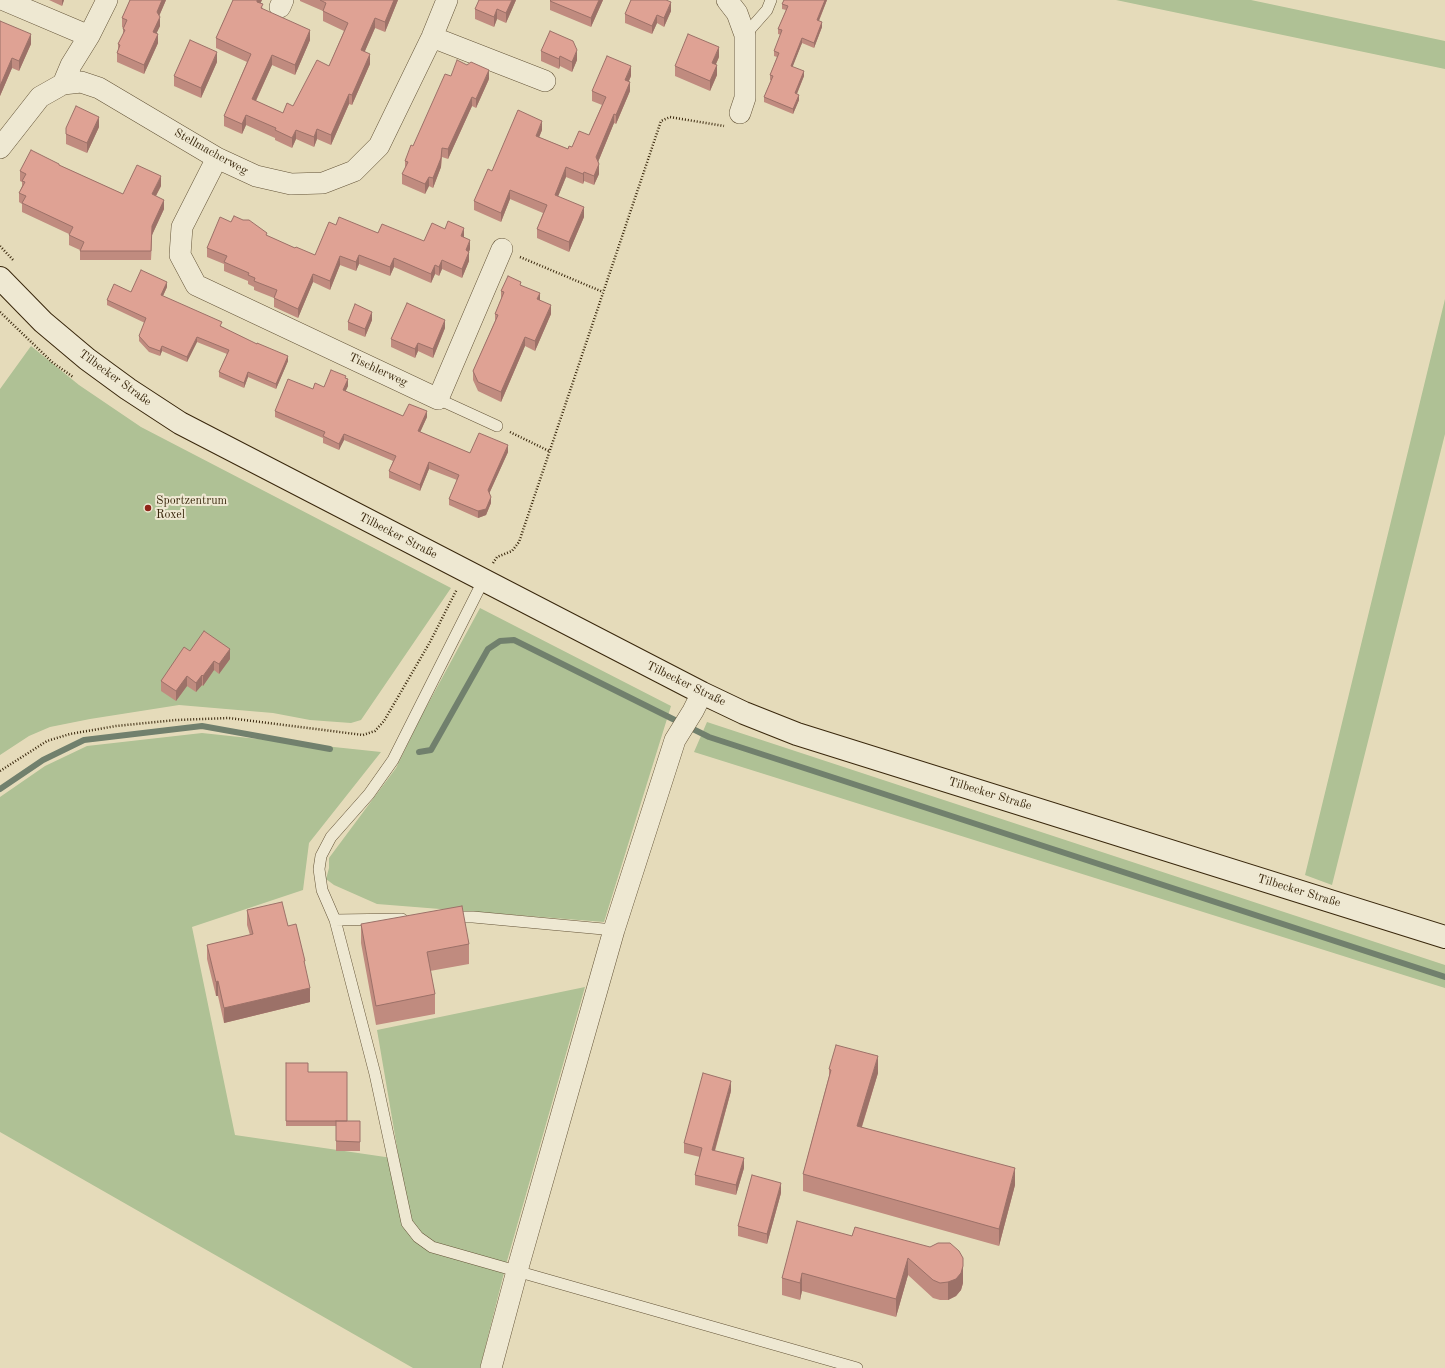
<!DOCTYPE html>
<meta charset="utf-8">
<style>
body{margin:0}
canvas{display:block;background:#e5dbba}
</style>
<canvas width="1445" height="1368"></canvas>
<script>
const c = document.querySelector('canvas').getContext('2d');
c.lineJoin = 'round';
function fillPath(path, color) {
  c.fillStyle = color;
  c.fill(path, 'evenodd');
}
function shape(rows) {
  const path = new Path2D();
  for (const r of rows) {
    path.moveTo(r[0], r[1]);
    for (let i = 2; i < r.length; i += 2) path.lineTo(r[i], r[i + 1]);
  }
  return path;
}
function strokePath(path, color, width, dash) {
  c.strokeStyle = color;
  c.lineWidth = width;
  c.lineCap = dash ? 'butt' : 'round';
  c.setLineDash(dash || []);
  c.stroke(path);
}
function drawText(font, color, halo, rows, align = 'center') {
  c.font = font + ' "Old Standard TT",serif';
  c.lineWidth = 4;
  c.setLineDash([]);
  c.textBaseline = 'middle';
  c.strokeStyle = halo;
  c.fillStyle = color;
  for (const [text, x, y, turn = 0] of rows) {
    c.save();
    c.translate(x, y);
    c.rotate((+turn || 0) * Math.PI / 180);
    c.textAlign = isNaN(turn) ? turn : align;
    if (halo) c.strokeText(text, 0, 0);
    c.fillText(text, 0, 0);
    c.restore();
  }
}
const green = shape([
 [1116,0,1251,0,1445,41,1445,69],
 [1445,299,1445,434,1332,885,1305,875],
 [31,346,79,385,141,427,451,588,361,720,351,723,310,720,273,713,179,705,90,719,50,727,29,736,0,755,0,389],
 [480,608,671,706,604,922,377,904,334,885,326,879,329,868,329,858,396,768,422,715],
 [707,722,1445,965,1445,988,694,752],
 [202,733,381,752,309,843,303,890,192,927,235,1135,399,1159,377,1030,585,987,507,1261,480,1368,413,1368,0,1132,0,797,45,766,87,746]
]);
const stream = shape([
 [419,752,431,750,488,649,500,641,514,640,709,737,1445,977],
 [0,789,43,760,84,740,202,726,330,749]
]);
const path = shape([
 [0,246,14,261],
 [520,257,603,292],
 [0,312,52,362,73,377],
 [510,432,549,451],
 [493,563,497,557,512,551,519,542,661,121,670,117,724,126],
 [0,771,47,741,70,734,116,726,176,720,229,718,363,735,375,731,384,721,430,642,457,589]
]);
const lane = shape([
 [745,35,767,10,771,0],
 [438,399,497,426],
 [483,581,393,760,369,794,331,837,321,856,319,869,322,890,335,920,375,1074,407,1223,418,1237,432,1247,857,1368],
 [449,917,473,917,614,930],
 [335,920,402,919]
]);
const street = shape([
 [4,0,89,36],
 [727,0,737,13,745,35,745,98,740,113],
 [280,7,283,0],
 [432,37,545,81],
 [63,84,81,82,99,88,217,158,256,176,291,184,323,183,354,171,379,146,432,37,447,0],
 [0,148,40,97,63,84,71,65,89,36,107,0],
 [217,158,182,227,180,255,196,285,438,399,502,249],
 [491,1368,517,1271,614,930,675,740,693,711,702,693]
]);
const secondary = shape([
 [0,278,43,322,87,359,128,389,180,423,702,693,744,713,797,734,1445,937]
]);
const wall = shape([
 [49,0,64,0,62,6],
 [130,0,166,0,159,16,160,26,156,33,158,43,144,74,117,62,117,53,118,50,118,44,123,34,123,28,122,27,122,18],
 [233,0,262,0,260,3,263,9,310,40,295,75,272,65,256,101,283,113,293,106,329,66,344,31,323,21,323,11,300,1,300,0,398,0,385,32,375,28,365,51,370,64,352,105,349,104,331,145,317,139,314,147,296,139,292,148,275,140,275,138,246,125,242,134,224,126,224,116,247,62,216,48,216,38],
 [516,0,506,23,497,19,494,27,475,19,475,9],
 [603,0,591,27,550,10,550,1],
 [784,0,827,0,819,21,822,27,814,48,802,43,792,67,804,76,797,94,799,100,793,114,764,102,764,97,771,80,770,80,770,75,777,57,774,56,774,51,781,35,778,34,778,29,786,10,782,9,782,4],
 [671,11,664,27,657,23,652,34,625,23,625,14],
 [0,21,31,44,19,71,12,68,0,96],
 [541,51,577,60,572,72,560,66,559,69,541,61],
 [719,57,716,64,717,75,710,91,675,76,675,66],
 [217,62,201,98,174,86,174,76],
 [631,76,629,81,630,91,616,124,614,123,598,162,599,174,594,185,584,181,583,184,566,177,558,196,584,217,569,252,537,238,537,229,543,213,510,199,501,222,474,210,474,201,492,171,542,130,539,137,568,149,572,147,589,135,602,105,592,101,592,91],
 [489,79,476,108,472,106,448,159,442,157,441,167,433,188,429,186,425,194,402,184,402,174,405,169,405,161,413,146],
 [99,127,87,153,66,144,66,128],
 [59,165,123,194,161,186,156,196,164,209,152,235,151,260,80,260,80,250,69,245,69,234,22,212,22,204,19,202,19,193,22,186,22,182,20,181,20,171],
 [243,220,267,236,295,248,315,255,336,225,424,241,464,237,470,249,469,252,469,261,462,278,442,269,439,276,435,274,431,283,394,267,390,276,359,264,356,271,340,265,330,290,313,282,298,318,274,307,274,298,254,290,254,287,248,284,248,281,224,271,224,264,207,257,207,248,231,222],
 [521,285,540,300,551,314,535,351,525,346,501,402,478,391,473,380,473,371,495,321,495,314,501,299,501,291],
 [167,287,163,296,288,361,276,389,248,377,244,388,219,377,219,372,227,354,197,342,187,362,162,351,160,356,149,352,139,341,139,336,145,323,107,305,107,300,131,292],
 [372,320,365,337,348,330,348,322],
 [445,328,433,358,418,351,415,358,391,347,391,339],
 [346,379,348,386,345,391,403,416,427,417,420,432,470,453,508,452,489,494,491,503,486,515,478,518,449,505,449,499,457,480,429,469,420,491,389,478,389,471,393,461,344,440,339,450,323,443,323,438,275,417,275,411,313,389,324,387],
 [190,651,230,659,219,674,214,670,203,686,202,685,196,692,187,686,176,701,161,691,161,681],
 [247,910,288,926,305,969,310,1002,224,1023,218,996,216,996,207,959,207,945,250,935,247,925],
 [361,924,469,944,469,964,430,971,435,994,435,1014,376,1025,361,943],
 [286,1063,308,1072,347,1121,360,1142,360,1151,336,1151,336,1126,286,1126],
 [829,1069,878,1073,862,1127,1015,1185,999,1246,803,1191,803,1174,829,1076],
 [731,1091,715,1151,744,1168,736,1195,695,1185,695,1175,700,1157,684,1153,684,1143],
 [781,1193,767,1244,738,1236,738,1226],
 [855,1227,963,1283,961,1290,956,1296,948,1300,940,1300,933,1298,908,1275,896,1317,802,1291,800,1300,782,1295,782,1278,852,1236]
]);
const shadedWall = shape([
 [62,0,64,0,62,6],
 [162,0,166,0,157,21,157,12],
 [257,0,262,0,257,11],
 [394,0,398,0,385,32,385,22],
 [512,0,516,0,506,23,506,13],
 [599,0,603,0,591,27,591,18],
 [825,0,827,0,817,25,817,20],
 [671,2,671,11,664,27,664,18],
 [497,9,497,19,494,27,494,17],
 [657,15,657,23,652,34,652,26],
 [160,17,160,26,153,41,153,32],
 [375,18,375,28,361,60,361,50],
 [822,22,822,27,814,48,814,43],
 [310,30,310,40,295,75,295,65],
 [31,34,31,44,19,71,19,61],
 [158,34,158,43,144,74,144,65],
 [802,38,802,43,791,71,791,66],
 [719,47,719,57,712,73,712,63],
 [577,50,577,60,572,72,572,62],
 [217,52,217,62,201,98,201,88],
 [370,54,370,64,352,105,352,95],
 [272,55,272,65,252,109,252,99],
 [560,56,560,66,559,69,559,59],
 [12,58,12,68,0,96,0,86],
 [717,65,717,75,710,91,710,81],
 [631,66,631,76,625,90,625,80],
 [489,70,489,79,476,108,476,99],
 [804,71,804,76,795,98,795,93],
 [630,82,630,91,616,124,616,115],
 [349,94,349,104,331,145,331,135],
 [799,95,799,100,793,114,793,109],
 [472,97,472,106,448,159,448,149],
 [614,114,614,123,596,167,596,157],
 [246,115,246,125,242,134,242,124],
 [99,117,99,127,87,153,87,143],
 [542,121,542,130,536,145,536,136],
 [317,129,317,139,314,147,314,137],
 [296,130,296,139,292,148,292,138],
 [442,148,441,167,433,188,433,178],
 [599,164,599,174,594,185,594,176],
 [566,167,566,177,555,204,555,195],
 [584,172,584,181,583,184,583,174],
 [161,176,161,186,152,203,152,194],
 [429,177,429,186,425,194,425,184],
 [510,190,510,199,501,222,501,213],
 [164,200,164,209,152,235,151,260,152,226],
 [584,207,584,217,569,252,569,242],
 [464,228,464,237,461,244,461,236],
 [470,240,470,249,466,259,466,250],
 [469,252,469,261,462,278,462,269],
 [359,255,359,264,356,271,356,262],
 [340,256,340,265,330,290,330,281],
 [394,258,394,267,390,276,390,267],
 [442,260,442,269,439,276,439,267],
 [435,265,435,274,431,283,431,274],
 [313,274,313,282,298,318,298,309],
 [167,282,167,287,161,300,161,295],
 [540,293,540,302,537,299],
 [551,305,551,314,535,351,535,341],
 [372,312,372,320,365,337,365,329],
 [445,320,445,328,433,358,433,349],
 [197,337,197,342,187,362,187,357],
 [525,337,525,346,501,402,501,392],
 [418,343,418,351,415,358,415,349],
 [162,346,162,351,160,356,160,351],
 [288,356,288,361,276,389,276,384],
 [248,372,248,377,244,388,244,383],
 [348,379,348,386,343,397,343,390],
 [427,411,427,417,418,437,418,431],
 [344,434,344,440,339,450,339,444],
 [508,445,508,452,488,496,488,490],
 [429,462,429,469,420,491,420,485],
 [491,497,491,503,486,515,478,518,478,511],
 [230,649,230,659,219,674,219,664],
 [214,661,214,670,203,686,203,676],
 [202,675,202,685,196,692,196,683],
 [187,676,187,686,176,701,176,691],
 [218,981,218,996,216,996,216,982],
 [310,988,310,1002,224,1023,224,1008],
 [878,1056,878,1073,857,1142,857,1126],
 [731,1081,731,1091,712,1160,712,1150],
 [744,1158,744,1168,736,1195,736,1185],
 [1015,1168,1015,1185,999,1246,999,1229],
 [781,1183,781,1193,767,1244,767,1234],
 [908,1258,908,1275,896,1317,896,1299],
 [963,1266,963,1283,961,1290,956,1296,948,1300,948,1282],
 [802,1273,802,1291,800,1300,800,1283]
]);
const building = shape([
 [130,0,162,0,157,12,160,17,153,32,158,34,144,65,117,53,120,45,118,44,125,30,123,29,127,20,122,18,130,0],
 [233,0,257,0,257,2,263,4,261,8,310,30,295,65,272,55,252,99,283,113,287,103,293,106,317,60,329,66,348,23,323,11,326,3,320,0,394,0,385,22,375,18,361,50,370,54,352,95,349,94,331,135,317,129,314,137,296,130,292,138,275,130,276,128,246,115,242,124,224,116,251,54,216,38,233,0],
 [479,0,512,0,506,13,497,9,494,17,475,9,479,0],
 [551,0,599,0,591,18,550,1,551,0],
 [631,0,666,0,671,2,664,18,657,15,652,26,625,14,631,0],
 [784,0,825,0,817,20,822,22,814,43,802,38,791,66,804,71,795,93,799,95,793,109,764,97,773,76,770,75,779,53,774,51,782,30,778,29,788,6,782,4,784,0],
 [0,21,31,34,19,61,12,58,0,86,0,21],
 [550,31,573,41,577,50,572,62,560,56,559,59,541,51,550,31],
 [688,34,719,47,712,63,717,65,710,81,675,66,688,34],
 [190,40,217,52,201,88,174,76,190,40],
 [607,56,631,66,625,80,630,82,616,115,614,114,596,157,599,164,594,176,584,172,583,174,566,167,555,195,584,207,569,242,537,229,547,205,510,190,501,213,474,201,488,169,492,171,518,110,542,121,536,136,568,149,569,146,572,147,579,131,589,135,606,97,592,91,607,56],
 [457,60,467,65,471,62,489,70,476,99,472,97,448,149,442,148,441,158,433,178,429,177,425,184,402,174,408,162,405,161,411,145,413,146,445,74,451,76,457,60],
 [76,106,99,117,87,143,66,134,66,128,76,106],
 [31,150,59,164,59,165,123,194,137,165,161,176,152,194,164,200,152,226,151,251,80,251,84,242,69,235,73,227,22,203,26,196,19,193,25,182,22,181,26,174,20,171,31,150],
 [234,216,243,220,249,220,267,233,266,235,295,248,296,247,315,255,329,222,336,225,339,217,378,233,382,224,424,241,432,223,445,229,448,221,464,228,461,236,470,240,466,250,469,252,462,269,442,260,439,267,435,265,431,274,394,258,390,267,359,255,356,262,340,256,330,281,313,274,298,309,274,298,277,290,254,281,255,278,248,275,249,273,224,262,227,256,207,248,220,217,231,222,234,216],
 [141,270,167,282,161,295,222,322,220,326,257,344,257,343,288,356,276,384,248,372,244,383,219,372,229,350,197,337,187,357,162,346,160,351,149,347,139,336,146,318,107,300,114,284,131,292,141,270],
 [508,276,521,282,520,285,540,293,537,299,551,305,535,341,525,337,501,392,478,382,473,371,498,315,495,314,504,292,501,291,508,276],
 [407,303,445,320,433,349,418,343,415,349,391,339,407,303],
 [355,304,372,312,365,329,348,322,355,304],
 [331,370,346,376,345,378,348,379,343,390,403,416,409,404,427,411,418,431,470,453,479,433,508,445,488,490,491,497,486,509,478,511,449,499,459,475,429,462,420,485,389,471,396,456,344,434,339,444,323,436,325,432,275,411,288,379,313,389,315,383,324,387,331,370],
 [204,631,230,649,219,664,214,661,203,676,202,675,196,683,187,676,176,691,161,681,184,647,190,651,204,631],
 [282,902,288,926,296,924,305,961,304,961,310,988,224,1008,218,981,216,982,207,945,253,934,247,910,282,902],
 [462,906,469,944,427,952,435,994,376,1006,361,924,462,906],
 [836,1045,878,1056,857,1126,1015,1168,999,1229,803,1174,831,1070,829,1069,836,1045],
 [286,1063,308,1063,308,1072,347,1072,347,1121,286,1121,286,1063],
 [703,1073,731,1081,712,1150,744,1158,736,1185,695,1175,702,1148,684,1143,703,1073],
 [336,1121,360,1121,360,1142,336,1141,336,1121],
 [752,1175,781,1183,767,1234,738,1226,752,1175],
 [797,1221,852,1236,855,1227,930,1247,938,1243,950,1243,959,1251,963,1258,963,1266,961,1273,956,1279,948,1282,940,1283,933,1280,908,1258,896,1299,802,1273,800,1283,782,1278,797,1221]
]);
const markers = [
 [148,508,4,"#8f2418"]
];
const streetNames = [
 ["Stellmacherweg",211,152,29],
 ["Tischlerweg",378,370,25],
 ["Tilbecker Straße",115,378,36],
 ["Tilbecker Straße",398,536,27],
 ["Tilbecker Straße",686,684,26],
 ["Tilbecker Straße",990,794,17],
 ["Tilbecker Straße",1299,891,17]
];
const poiNames = [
 ["Sportzentrum",156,501],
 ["Roxel",156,515]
];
fillPath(green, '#afc195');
strokePath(stream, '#71806d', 6);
strokePath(lane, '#645438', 12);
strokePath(street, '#645438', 22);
strokePath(secondary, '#39270c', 24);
strokePath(path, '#39270c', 2.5, [1, 2]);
strokePath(lane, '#eee8d2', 11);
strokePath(street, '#eee8d2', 21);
strokePath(secondary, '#eee8d2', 22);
fillPath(wall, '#c08b7f');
fillPath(shadedWall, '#9c7168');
fillPath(building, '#dfa294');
strokePath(building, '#9c7168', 1);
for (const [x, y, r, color] of markers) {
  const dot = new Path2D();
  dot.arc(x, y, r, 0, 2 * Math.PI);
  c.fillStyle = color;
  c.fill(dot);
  strokePath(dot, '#eee8d2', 1.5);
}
drawText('12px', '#39270c', '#eee8d2', streetNames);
drawText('12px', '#39270c', '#eee8d2', poiNames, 'left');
</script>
